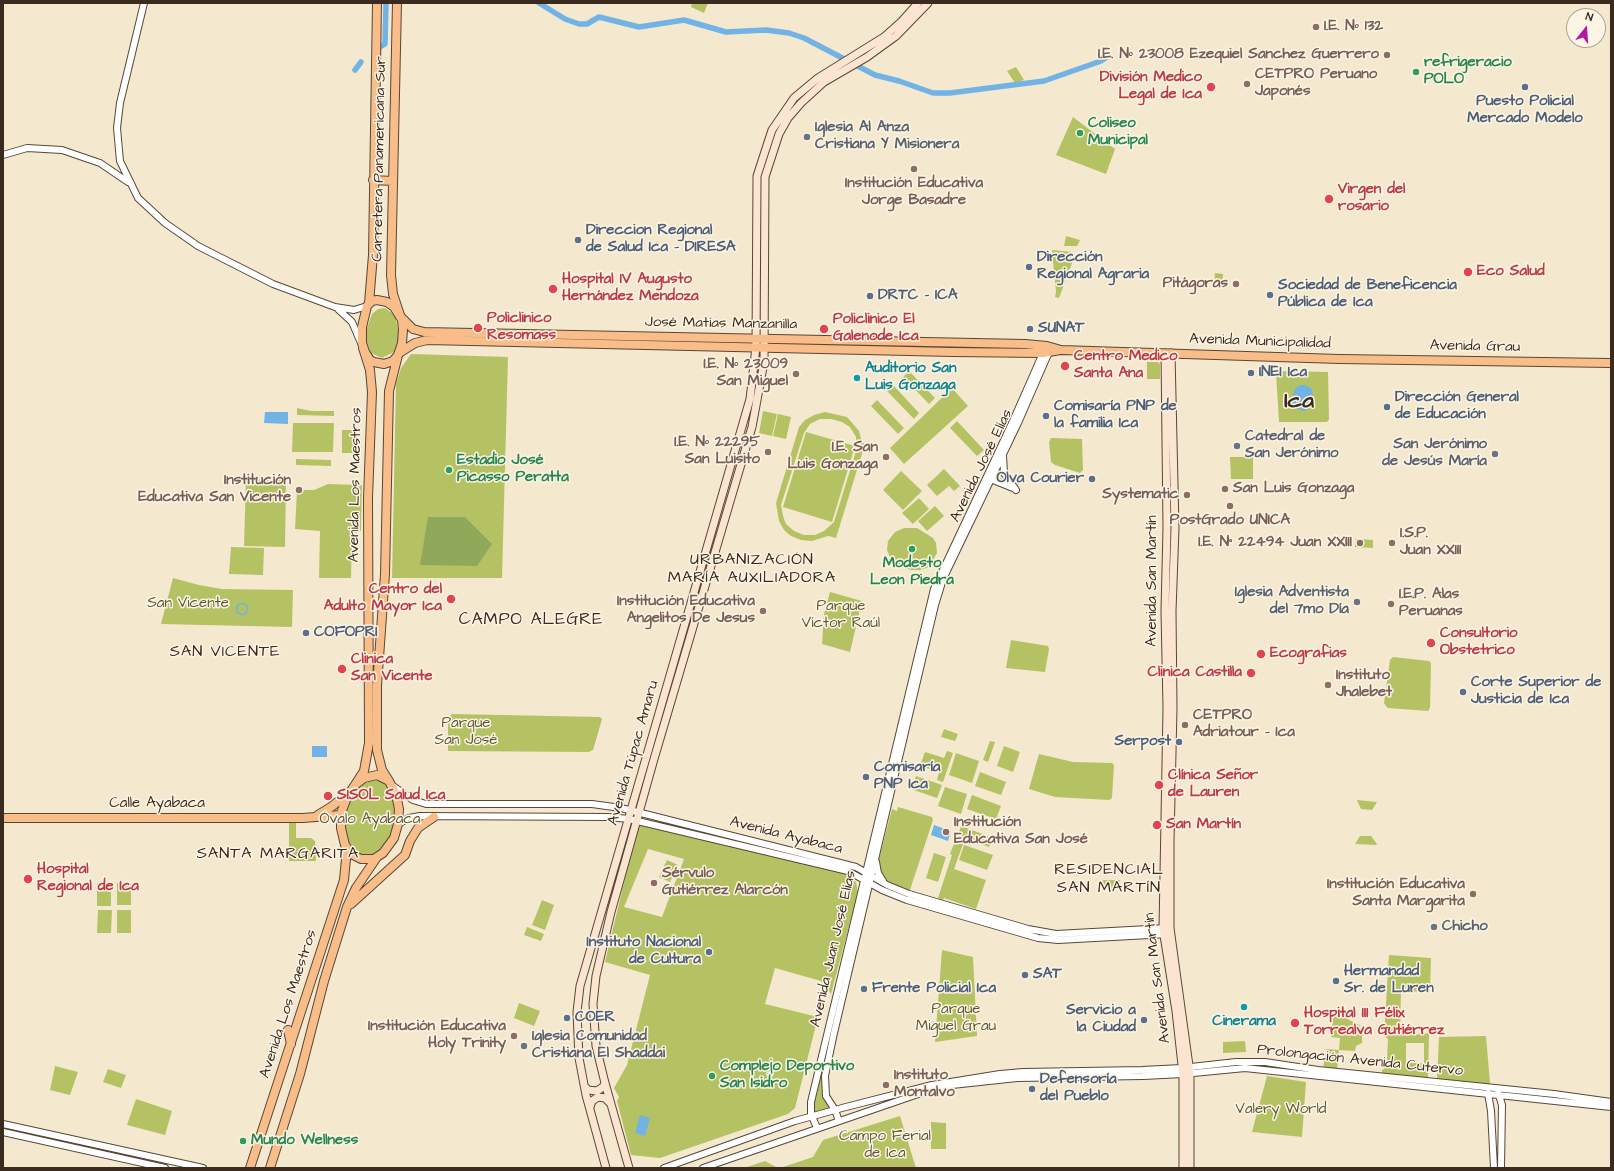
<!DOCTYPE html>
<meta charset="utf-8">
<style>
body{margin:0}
#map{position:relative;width:1614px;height:1171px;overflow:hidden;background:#f4e9cf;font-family:"Architects Daughter",sans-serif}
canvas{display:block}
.frame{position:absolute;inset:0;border:4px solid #3b2a1e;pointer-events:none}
.north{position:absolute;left:1566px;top:8px;width:40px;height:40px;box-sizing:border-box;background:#fcf5e5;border:1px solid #afa495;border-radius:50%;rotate:17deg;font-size:11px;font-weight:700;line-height:16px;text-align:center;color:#3b2a1e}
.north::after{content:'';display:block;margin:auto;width:14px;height:18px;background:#b5179e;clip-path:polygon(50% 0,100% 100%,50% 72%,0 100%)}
</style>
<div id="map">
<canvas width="1614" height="1171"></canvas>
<div class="frame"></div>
<div class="north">N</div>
</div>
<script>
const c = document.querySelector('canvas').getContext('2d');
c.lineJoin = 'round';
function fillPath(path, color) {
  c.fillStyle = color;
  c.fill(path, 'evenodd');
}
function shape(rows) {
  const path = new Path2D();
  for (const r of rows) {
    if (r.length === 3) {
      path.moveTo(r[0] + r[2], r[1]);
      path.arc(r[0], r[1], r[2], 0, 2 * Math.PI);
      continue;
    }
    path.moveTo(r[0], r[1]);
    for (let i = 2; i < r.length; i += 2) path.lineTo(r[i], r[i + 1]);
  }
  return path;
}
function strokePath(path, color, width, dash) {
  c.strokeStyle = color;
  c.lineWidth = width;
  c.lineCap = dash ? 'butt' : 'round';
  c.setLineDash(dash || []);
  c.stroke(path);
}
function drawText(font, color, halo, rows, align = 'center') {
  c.font = font + ' "Architects Daughter",sans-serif';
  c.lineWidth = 3;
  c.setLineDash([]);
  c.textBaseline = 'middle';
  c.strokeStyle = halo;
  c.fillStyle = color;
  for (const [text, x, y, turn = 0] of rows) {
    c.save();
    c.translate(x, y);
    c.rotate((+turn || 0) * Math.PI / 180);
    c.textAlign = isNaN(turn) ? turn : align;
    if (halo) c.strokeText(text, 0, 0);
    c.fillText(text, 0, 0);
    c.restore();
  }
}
const green = shape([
 [692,3,708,3,704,13,691,7],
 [1016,67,1024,80,1015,83,1007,71],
 [1073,117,1115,149,1106,174,1056,155],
 [1066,236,1080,240,1077,246,1064,246],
 [1052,250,1072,252,1075,255,1059,298,1055,297,1056,292],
 [1215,273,1223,274,1222,287,1214,287],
 [385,308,395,315,398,330,398,341,394,352,382,358,371,353,367,343,366,331,372,314,378,309],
 [411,354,508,357,502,578,392,578,396,384,401,368],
 [1147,362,1158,362,1160,364,1160,379,1147,379],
 [909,371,935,398,929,404,903,377],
 [1279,371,1328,372,1329,419,1327,422,1279,422,1276,373],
 [893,385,919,413,914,419,887,391],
 [952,388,968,406,904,464,890,448],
 [877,400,904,428,898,434,871,406],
 [297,408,311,411,334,411,334,416,297,415],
 [763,411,777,414,772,436,759,433],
 [825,412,847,417,859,431,862,442,865,444,836,538,828,536,812,541,801,540,791,536,784,530,779,521,776,503,799,427,805,420,814,415],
 [820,419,831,419,842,422,850,427,856,437,857,448,834,522,824,531,815,535,804,535,794,531,786,524,783,516,781,505,804,433,810,424],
 [778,414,791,417,786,439,773,436],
 [957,421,984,450,977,456,950,428],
 [293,423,334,423,333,452,292,452],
 [342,430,354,430,353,453,342,453],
 [806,432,855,446,832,522,783,507],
 [1051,438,1082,439,1083,470,1080,473,1055,465,1051,462,1049,442],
 [1230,457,1253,457,1253,479,1231,479],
 [296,459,331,460,331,466,296,465],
 [944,469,960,486,954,491,949,486,937,496,927,485],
 [901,471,922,491,903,510,883,490],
 [246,479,286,480,285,547,244,546],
 [328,484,362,485,361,531,352,534,351,578,319,578,320,531,295,529,297,490,314,490],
 [919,498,929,509,913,524,902,513],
 [935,506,944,516,927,531,918,521],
 [904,528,917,528,933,538,936,543,937,553,929,567,920,570,911,570,898,566,891,559,887,550,888,541,895,532],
 [1356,539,1373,540,1373,548,1355,547],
 [231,547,264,548,263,575,229,574],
 [173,578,199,585,222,589,293,590,292,627,161,624],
 [830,592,862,601,850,652,822,644,824,614],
 [1011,640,1048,646,1049,649,1045,672,1006,668],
 [1393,657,1429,661,1431,663,1430,708,1428,711,1388,708,1386,706,1384,703,1390,660],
 [452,714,600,717,602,719,593,750,589,752,448,751,448,718],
 [944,729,958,734,955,741,941,737],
 [990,741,995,742,988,762,983,760],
 [1004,746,1020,752,1013,772,997,766],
 [947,751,953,753,943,782,937,780,939,772,920,766,925,752,944,758],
 [956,753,979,761,972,783,949,775],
 [1039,754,1073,762,1112,763,1114,765,1112,798,1109,800,1055,797,1029,789],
 [980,772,1006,782,1001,795,975,786],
 [916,776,942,785,937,798,911,789],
 [373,780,382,781,389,786,396,807,393,834,375,858,359,858,352,852,344,831,344,819,350,798,355,792,363,784],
 [945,787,967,794,961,814,938,806],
 [972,795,1001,806,996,819,967,809],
 [1357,800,1377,802,1372,810,1361,809],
 [898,807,932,817,933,820,910,890,887,881,881,873,879,867,879,859,892,809,897,811],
 [289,822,296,822,296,838,311,838,315,841,316,861,289,861],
 [643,823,848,873,856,882,858,892,831,994,821,981,775,968,765,1004,818,1017,795,1108,788,1114,660,1158,631,1155,617,1101,619,1097,614,1088,627,1065,650,975,605,962,637,828],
 [648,849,684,859,662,917,624,907],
 [961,826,993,838,989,847,958,835],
 [1360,836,1371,836,1377,844,1376,845,1355,844],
 [955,841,963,844,954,869,986,880,976,909,944,898,943,900,938,898,952,855,950,854],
 [964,845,993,855,987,870,959,860],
 [934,853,946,857,938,882,926,878],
 [667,860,678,865,670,882,659,877],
 [1103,880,1120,880,1118,889,1104,888],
 [97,883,111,883,111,906,97,906],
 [117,883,131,883,131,905,117,905],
 [542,900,554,905,545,930,532,925],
 [98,910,112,910,111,933,97,933],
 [117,910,131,910,131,933,117,933],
 [527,927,544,934,541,941,524,935],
 [942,950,973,957,977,1036,935,1042],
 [1389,955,1431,958,1430,992,1401,991,1400,1033,1411,1033,1414,1035,1429,1033,1428,1079,1382,1073,1382,1070,1389,1066,1389,1062,1387,1060,1388,1039,1384,1036],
 [1406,1043,1424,1043,1424,1063,1406,1063],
 [519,1003,540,1011,534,1026,514,1018],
 [1334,1012,1361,1026,1356,1029,1359,1034,1368,1028,1367,1032,1362,1036,1362,1043,1356,1046,1355,1051,1339,1050,1337,1070,1323,1069,1326,1049,1339,1050,1340,1038,1331,1037],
 [1486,1036,1490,1083,1486,1087,1437,1080,1439,1037],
 [1245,1041,1246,1052,1223,1053,1223,1042],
 [823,1062,822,1089,829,1108,813,1113,813,1103],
 [55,1066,78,1072,70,1095,50,1090],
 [108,1069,126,1075,121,1088,103,1082],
 [1267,1076,1306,1082,1302,1137,1252,1132],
 [136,1099,172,1111,165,1135,127,1125],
 [900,1116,916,1168,780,1168,813,1157,823,1140],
 [931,1122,946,1123,946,1149,931,1149],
 [765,1161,778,1168,744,1168]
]);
const forest = shape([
 [428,517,465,517,492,544,477,566,420,565]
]);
const water = shape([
 [1300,385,1305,385,1311,388,1314,399,1311,407,1304,411,1294,408,1291,401,1295,389],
 [265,412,288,412,288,424,264,423],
 [312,746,327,746,327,757,312,757],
 [934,825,951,831,948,841,931,835],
 [640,1115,650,1118,645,1136,635,1133]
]);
const stream = shape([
 [242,609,5.5]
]);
const canal = shape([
 [539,3,565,19,579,24,587,24,599,17,639,27,684,20,726,32,766,30,789,33,804,38,875,75,899,81,933,93,950,93,1044,81,1101,61,1107,57],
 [380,47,385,44,386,3],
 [355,70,361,62],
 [786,116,795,105,817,84]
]);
const tertiary = shape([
 [144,3,120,103,117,128,120,161,138,198,165,223,198,246,273,284,335,307,354,310,367,306],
 [3,155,27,148,62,150,100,163,128,182],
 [338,309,352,322,361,343],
 [1003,456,1004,473,1016,490],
 [988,478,1013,488],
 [393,786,413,800,426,804,592,804,621,808,856,867,887,885,909,894,1028,929,1056,934,1167,928],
 [398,824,409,818,420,816,608,817,629,819,848,871,882,890,907,900,1038,938,1058,940,1168,934],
 [876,862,878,873,883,881],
 [1498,1092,1502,1105,1501,1168],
 [1488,1093,1491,1111,1494,1168],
 [839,1121,835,1110,826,1096,825,1076,834,1033,935,605,943,579,1018,423,1049,352],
 [3,1124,203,1168],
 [817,1128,811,1114,811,1102,934,589,1013,421,1043,353],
 [3,1132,165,1168],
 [664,1168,795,1121,842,1108,932,1085,1000,1074,1023,1072,1142,1070,1182,1068,1236,1062,1265,1062,1318,1070,1554,1094,1611,1102],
 [703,1168,924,1092,952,1085,1017,1078,1143,1076,1183,1074,1245,1068,1611,1107]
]);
const secondary = shape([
 [1165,353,1167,528,1165,611,1167,708,1163,929,1176,1011,1183,1074,1183,1168],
 [1171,353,1175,528,1172,611,1173,708,1170,841,1170,928,1190,1073,1190,1168],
 [585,1087,588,1090,597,1091,603,1087,605,1083],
 [590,1107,592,1101,598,1097,605,1098,610,1103],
 [606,1168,586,1095,579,1058,577,1012,580,986,750,399,756,347,757,176,772,130,794,98,818,78,884,37,902,21,918,3],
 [629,1168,605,1083,596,1046,593,1004,596,976,611,912,654,759,752,427,764,362,765,177,779,134,788,118,801,103,824,82,867,57,896,36,928,3]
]);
const primary = shape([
 [400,316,413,329,424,332,1025,344,1047,346,1061,350,1339,359,1611,363],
 [399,353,415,343,427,340,952,352,1043,353,1060,350],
 [318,815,331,807,349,793],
 [3,818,303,818,341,815]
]);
const trunk = shape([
 [397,3,391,275,393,294,400,315],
 [373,180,393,181],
 [377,300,387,302,394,307,402,320,403,330,402,343,398,355,393,361,384,364,374,362,370,360,365,352,362,343,362,327,367,306,372,301,377,300],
 [369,303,373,255,377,3],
 [377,775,389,781,396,795,399,809,398,824,394,838,383,853,374,859,361,859,351,854,345,845,341,828,341,813,348,795,356,784,364,778,377,775],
 [389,781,382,770,377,750,377,686,385,574,389,391,398,355],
 [353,788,364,771,369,743,368,498,372,392,370,370,363,348],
 [351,904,405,855,410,841,418,828,434,817],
 [288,1030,291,1044],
 [250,1168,344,880,347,848],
 [270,1168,300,1074,324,981,347,907,356,888,377,857]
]);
const markers = [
 [1316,27,4,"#8d6e63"],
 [1387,55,4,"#8d6e63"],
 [1416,72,4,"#2e9e5b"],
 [1247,84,4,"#8d6e63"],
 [1211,87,5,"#e0444e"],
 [1525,87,4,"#5c6f8a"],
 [1080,133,4,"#2e9e5b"],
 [807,137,4,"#6b7280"],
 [914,169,4,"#8d6e63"],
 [1329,199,5,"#e0444e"],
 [578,240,4,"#5c6f8a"],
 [1029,267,4,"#5c6f8a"],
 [1468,272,5,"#e0444e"],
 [1236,284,4,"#8d6e63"],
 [553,289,5,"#e0444e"],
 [1270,295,4,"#5c6f8a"],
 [870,296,4,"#5c6f8a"],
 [478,328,5,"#e0444e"],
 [824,329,5,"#e0444e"],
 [1030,329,4,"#5c6f8a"],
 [1065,366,5,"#e0444e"],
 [1251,373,4,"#5c6f8a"],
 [796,374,4,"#8d6e63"],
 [857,378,4,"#0f9aa8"],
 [1387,407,4,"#5c6f8a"],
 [1046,416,4,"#5c6f8a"],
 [1237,446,4,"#6b7280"],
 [768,452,4,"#8d6e63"],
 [1495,454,4,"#6b7280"],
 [886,457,4,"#8d6e63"],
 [449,470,4,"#2e9e5b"],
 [1092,479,4,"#5c6f8a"],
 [1225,489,4,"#8d6e63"],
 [299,490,4,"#8d6e63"],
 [1187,495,4,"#8d6e63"],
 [1230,506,4,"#8d6e63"],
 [1360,543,4,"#8d6e63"],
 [1392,543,4,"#8d6e63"],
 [912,549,4,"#2e9e5b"],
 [451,599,5,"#e0444e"],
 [1357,602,4,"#6b7280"],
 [1391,604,4,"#8d6e63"],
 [763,611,4,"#8d6e63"],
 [306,633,4,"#5c6f8a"],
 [1431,643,5,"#e0444e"],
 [1261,654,5,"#e0444e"],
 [342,669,5,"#e0444e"],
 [1251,673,5,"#e0444e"],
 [1328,685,4,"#8d6e63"],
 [1463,692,4,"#5c6f8a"],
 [1185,725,4,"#8d6e63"],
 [1179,742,4,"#5c6f8a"],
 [866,777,4,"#5c6f8a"],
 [1159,785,5,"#e0444e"],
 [328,796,5,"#e0444e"],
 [1157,825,5,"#e0444e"],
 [946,832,4,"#8d6e63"],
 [28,879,5,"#e0444e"],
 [654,883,4,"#8d6e63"],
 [1473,894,4,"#8d6e63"],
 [1434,927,4,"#6b7280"],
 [709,952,4,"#5c6f8a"],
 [1025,975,4,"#5c6f8a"],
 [1336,981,4,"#5c6f8a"],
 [864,989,4,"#5c6f8a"],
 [1244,1007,4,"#0f9aa8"],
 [567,1018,4,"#5c6f8a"],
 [1144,1020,4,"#5c6f8a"],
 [1295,1023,5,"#e0444e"],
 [514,1036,4,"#8d6e63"],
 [524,1046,4,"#6b7280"],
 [712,1076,4,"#2e9e5b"],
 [886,1085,4,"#8d6e63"],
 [1032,1089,4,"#5c6f8a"],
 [243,1141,4,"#2e9e5b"]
];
const educationNames = [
 ["I.E. Nº 132",1324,27,"left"],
 ["I.E. Nº 23008 Ezequiel Sanchez Guerrero",1379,55],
 ["CETPRO Peruano",1255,75,"left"],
 ["Japonés",1255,92,"left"],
 ["Institución Educativa",914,184,"center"],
 ["Jorge Basadre",914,201,"center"],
 ["Pitágoras",1228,284],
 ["I.E. Nº 23009",788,365],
 ["San Miguel",788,382],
 ["I.E. Nº 22295",760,443],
 ["San Luisito",760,460],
 ["I.E. San",878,448],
 ["Luis Gonzaga",878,465],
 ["Institución",291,481],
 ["Educativa San Vicente",291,498],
 ["San Luis Gonzaga",1233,489,"left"],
 ["Systematic",1179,495],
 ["PostGrado UNICA",1230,521,"center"],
 ["I.S.P.",1400,534,"left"],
 ["Juan XXIII",1400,551,"left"],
 ["I.E. N° 22494 Juan XXIII",1352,543],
 ["I.E.P. Alas",1399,595,"left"],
 ["Peruanas",1399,612,"left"],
 ["Institución Educativa",755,602],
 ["Angelitos De Jesus",755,619],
 ["Instituto",1336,676,"left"],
 ["Jhalebet",1336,693,"left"],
 ["CETPRO",1193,716,"left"],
 ["Adriatour - Ica",1193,733,"left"],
 ["Institución",954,823,"left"],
 ["Educativa San José",954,840,"left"],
 ["Sérvulo",662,874,"left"],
 ["Gutiérrez Alarcón",662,891,"left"],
 ["Institución Educativa",1465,885],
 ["Santa Margarita",1465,902],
 ["Institución Educativa",506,1027],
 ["Holy Trinity",506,1044],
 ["Instituto",894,1076,"left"],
 ["Montalvo",894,1093,"left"]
];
const leisureNames = [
 ["refrigeracio",1424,63],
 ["POLO",1424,80],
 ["Coliseo",1088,124],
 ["Municipal",1088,141],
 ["Estadio José",457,461],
 ["Picasso Peratta",457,478],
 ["Modesto",912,564,"center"],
 ["Leon Piedra",912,581,"center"],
 ["Complejo Deportivo",720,1067],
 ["San Isidro",720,1084],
 ["Mundo Wellness",251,1141]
];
const healthNames = [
 ["División Medico",1202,78,"right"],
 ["Legal de Ica",1202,95,"right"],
 ["Virgen del",1338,190],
 ["rosario",1338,207],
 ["Eco Salud",1477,272],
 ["Hospital IV Augusto",562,280],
 ["Hernández Mendoza",562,297],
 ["Policlinico",487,319],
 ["Resomass",487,336],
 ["Policlinico El",833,320],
 ["Galenode Ica",833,337],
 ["Centro Medico",1074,357],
 ["Santa Ana",1074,374],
 ["Centro del",442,590,"right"],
 ["Adulto Mayor Ica",442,607,"right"],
 ["Consultorio",1440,634],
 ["Obstetrico",1440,651],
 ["Ecografias",1270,654],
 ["Clinica",351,660],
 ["San Vicente",351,677],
 ["Clinica Castilla",1242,673,"right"],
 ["Clínica Señor",1168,776],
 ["de Lauren",1168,793],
 ["SISOL Salud Ica",337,796],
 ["San Martín",1166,825],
 ["Hospital",37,870],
 ["Regional de Ica",37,887],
 ["Hospital III Félix",1304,1014],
 ["Torrealva Gutiérrez",1304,1031]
];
const serviceNames = [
 ["Puesto Policial",1525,102,"center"],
 ["Mercado Modelo",1525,119,"center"],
 ["Direccion Regional",586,231],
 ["de Salud Ica - DIRESA",586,248],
 ["Dirección",1037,258],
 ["Regional Agraria",1037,275],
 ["Sociedad de Beneficencia",1278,286],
 ["Pública de Ica",1278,303],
 ["DRTC - ICA",878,296],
 ["SUNAT",1038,329],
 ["INEI Ica",1259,373],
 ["Dirección General",1395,398],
 ["de Educación",1395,415],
 ["Comisaría PNP de",1054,407],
 ["la familia Ica",1054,424],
 ["Olva Courier",1084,479,"right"],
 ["COFOPRI",314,633],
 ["Corte Superior de",1471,683],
 ["Justicia de Ica",1471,700],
 ["Serpost",1171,742,"right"],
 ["Comisaría",874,768],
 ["PNP Ica",874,785],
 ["Instituto Nacional",701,943,"right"],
 ["de Cultura",701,960,"right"],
 ["Hermandad",1344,972],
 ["Sr. de Luren",1344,989],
 ["SAT",1033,975],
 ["Frente Policial Ica",872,989],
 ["Servicio a",1136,1011,"right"],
 ["la Ciudad",1136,1028,"right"],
 ["COER",575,1018],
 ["Defensoría",1040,1080],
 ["del Pueblo",1040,1097]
];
const worshipNames = [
 ["Iglesia Al Anza",815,128],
 ["Cristiana Y Misionera",815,145],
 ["Catedral de",1245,437],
 ["San Jerónimo",1245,454],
 ["San Jerónimo",1487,445,"right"],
 ["de Jesús María",1487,462,"right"],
 ["Iglesia Adventista",1349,593,"right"],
 ["del 7mo Día",1349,610,"right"],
 ["Chicho",1442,927],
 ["Iglesia Comunidad",532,1037],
 ["Cristiana El Shaddai",532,1054]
];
const streetNames = [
 ["Carretera Panamericana Sur",380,159,-89],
 ["José Matías Manzanilla",721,324,1],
 ["Avenida Municipalidad",1260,342,2],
 ["Avenida Grau",1475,347,1],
 ["Avenida José Elías",982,466,-64],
 ["Avenida Los Maestros",356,485,-89],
 ["Avenida San Martín",1153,581,-90],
 ["Avenida Túpac Amaru",634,753,-74],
 ["Calle Ayabaca",157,804],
 ["Avenida Ayabaca",786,836,14],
 ["Avenida Juan José Elías",834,949,-77],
 ["Avenida San Martín",1158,978,-97],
 ["Avenida Los Maestros",289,1004,-72],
 ["Prolongación Avenida Cutervo",1360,1061,6]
];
const cultureNames = [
 ["Auditorio San",865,369],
 ["Luis Gonzaga",865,386],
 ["Cinerama",1244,1022,"center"]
];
const parkNames = [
 ["San Vicente",188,604],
 ["Parque",841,607],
 ["Víctor Raúl",841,624],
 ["Parque",466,724],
 ["San José",466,741],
 ["Óvalo Ayabaca",370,820],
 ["Parque",956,1010],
 ["Miguel Grau",956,1027],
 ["Valery World",1281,1110],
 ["Campo Ferial",885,1137],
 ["de Ica",885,1154]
];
const neighbourhoodNames = [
 ["URBANIZACIÓN",752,561],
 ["MARÍA AUXILIADORA",752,579],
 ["SAN VICENTE",225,653],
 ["SANTA MARGARITA",278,855],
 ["RESIDENCIAL",1109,871],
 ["SAN MARTÍN",1109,889]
];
const quarterNames = [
 ["CAMPO ALEGRE",531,620]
];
const townNames = [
 ["Ica",1299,402]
];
fillPath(green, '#b4c264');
fillPath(forest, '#8fa85a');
fillPath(water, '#72b3e6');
strokePath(stream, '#72b3e6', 1.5);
strokePath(canal, '#72b3e6', 5.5);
strokePath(tertiary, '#574739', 8);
strokePath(secondary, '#574739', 9);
strokePath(primary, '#574739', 10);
strokePath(trunk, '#574739', 10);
strokePath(tertiary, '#fff', 6);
strokePath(secondary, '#fce5d0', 7);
strokePath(primary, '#f8bd89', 8);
strokePath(trunk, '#f8bd89', 8);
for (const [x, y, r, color] of markers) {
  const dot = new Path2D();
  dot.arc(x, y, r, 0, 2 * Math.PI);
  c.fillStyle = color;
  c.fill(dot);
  strokePath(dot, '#fcf5e5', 1.5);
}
drawText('bold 15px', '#785e54', '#fcf5e5', educationNames, 'right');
drawText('bold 15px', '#27864d', '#fcf5e5', leisureNames, 'left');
drawText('bold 15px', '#be3a42', '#fcf5e5', healthNames, 'left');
drawText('bold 15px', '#4e5e75', '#fcf5e5', serviceNames, 'left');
drawText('bold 15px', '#5b616d', '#fcf5e5', worshipNames, 'left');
drawText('15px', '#3b2a1e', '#fcf5e5', streetNames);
drawText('bold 15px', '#0d838f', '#fcf5e5', cultureNames, 'left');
drawText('15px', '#5f5833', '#fcf5e5', parkNames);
c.letterSpacing = '1px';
drawText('16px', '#3b2a1e', '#fcf5e5', neighbourhoodNames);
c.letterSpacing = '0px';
c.letterSpacing = '1px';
drawText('17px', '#3b2a1e', '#fcf5e5', quarterNames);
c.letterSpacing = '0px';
drawText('bold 23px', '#3b2a1e', '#fcf5e5', townNames);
</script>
